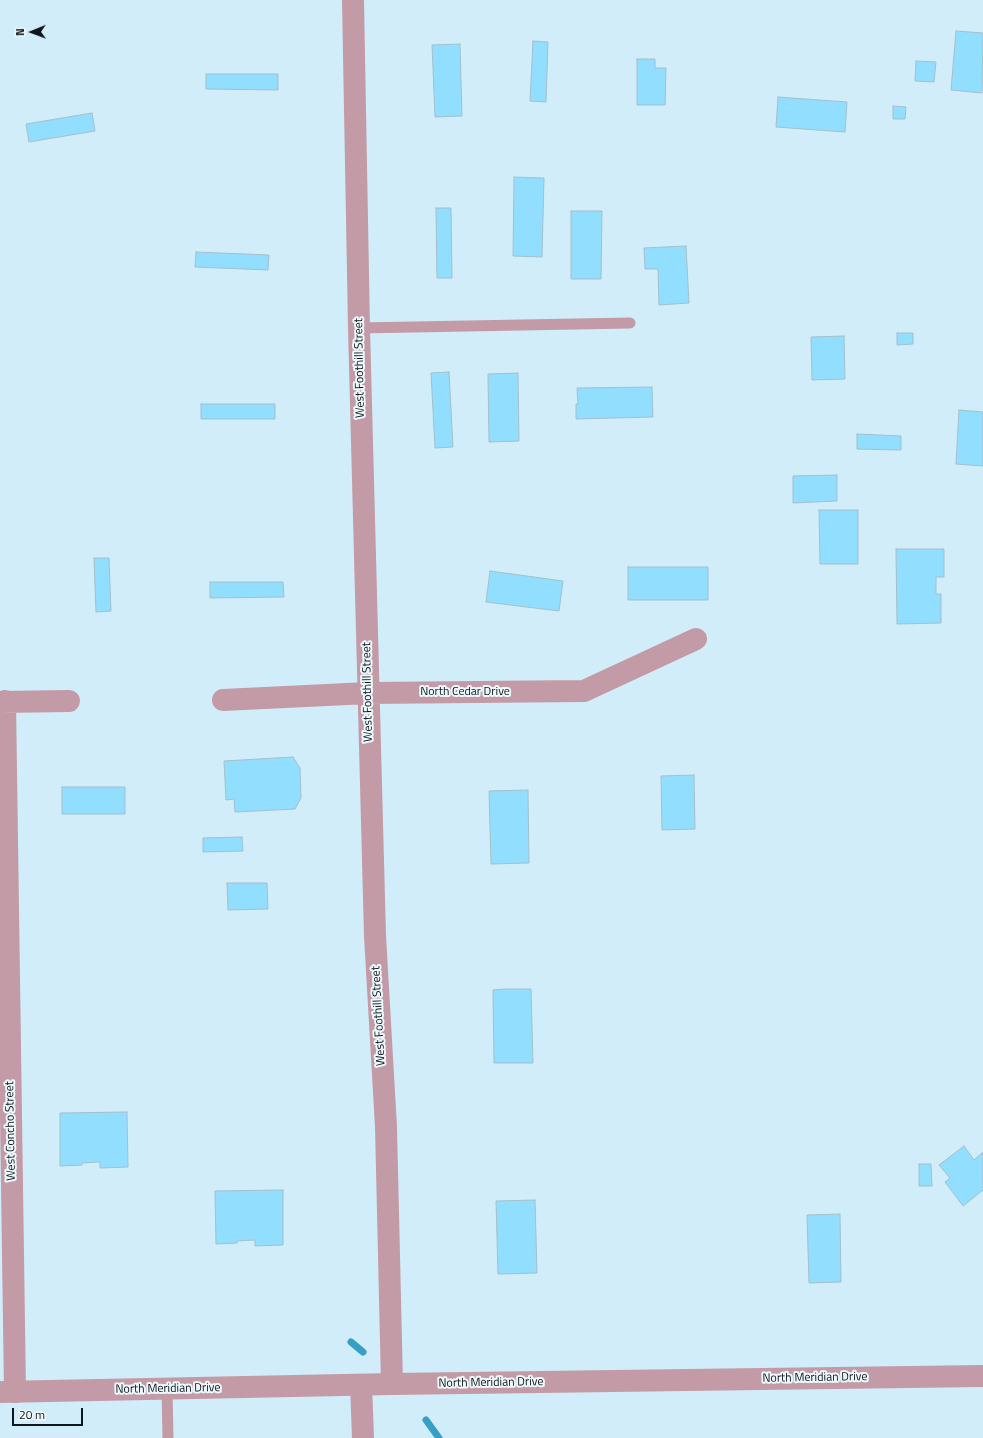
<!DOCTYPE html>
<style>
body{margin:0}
#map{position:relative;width:983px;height:1438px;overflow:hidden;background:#d2edfa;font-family:"Titillium Web",sans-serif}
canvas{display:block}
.north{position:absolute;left:12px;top:12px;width:40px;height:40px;-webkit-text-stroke:3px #edf7fc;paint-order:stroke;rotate:269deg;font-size:11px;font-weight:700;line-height:16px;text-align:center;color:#0e181c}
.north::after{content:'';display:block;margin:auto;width:14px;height:18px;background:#0e181c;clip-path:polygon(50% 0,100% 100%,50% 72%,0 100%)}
.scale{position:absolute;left:12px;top:1408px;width:71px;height:18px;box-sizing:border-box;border:2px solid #0e181c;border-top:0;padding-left:5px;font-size:12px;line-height:14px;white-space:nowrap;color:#0e181c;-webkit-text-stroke:3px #edf7fc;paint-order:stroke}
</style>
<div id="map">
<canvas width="983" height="1438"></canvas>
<div class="north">N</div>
<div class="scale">20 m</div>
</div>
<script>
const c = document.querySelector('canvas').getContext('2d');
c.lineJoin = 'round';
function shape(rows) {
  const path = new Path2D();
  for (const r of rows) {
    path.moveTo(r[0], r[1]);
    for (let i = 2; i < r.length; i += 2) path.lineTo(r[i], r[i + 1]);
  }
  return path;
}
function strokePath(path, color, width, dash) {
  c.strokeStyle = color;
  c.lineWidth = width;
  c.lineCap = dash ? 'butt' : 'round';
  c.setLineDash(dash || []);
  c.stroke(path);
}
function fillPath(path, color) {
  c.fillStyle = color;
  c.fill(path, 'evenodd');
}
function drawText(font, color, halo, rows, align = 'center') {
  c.font = font + ' "Titillium Web",sans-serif';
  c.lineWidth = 4;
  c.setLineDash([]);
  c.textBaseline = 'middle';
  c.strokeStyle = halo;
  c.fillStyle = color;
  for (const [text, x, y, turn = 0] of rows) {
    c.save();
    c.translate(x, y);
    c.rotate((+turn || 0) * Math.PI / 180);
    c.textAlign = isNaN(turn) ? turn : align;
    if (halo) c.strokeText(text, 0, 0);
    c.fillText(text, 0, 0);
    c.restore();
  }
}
const stream = shape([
 [351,1342,363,1352],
 [426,1420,439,1438]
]);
const building = shape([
 [956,31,983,33,982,93,951,90,956,31],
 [533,41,548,42,546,102,530,101,533,41],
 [460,44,462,116,435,117,432,45,460,44],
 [637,59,655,59,655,68,666,68,665,105,637,105,637,59],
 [916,61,936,62,934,82,915,81,916,61],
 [206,74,278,74,278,90,206,89,206,74],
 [778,97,847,102,845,132,776,127,778,97],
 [893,106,906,107,905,119,893,119,893,106],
 [92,113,95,131,29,142,26,124,92,113],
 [514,177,544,178,542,257,513,256,514,177],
 [436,208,451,208,452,278,437,278,436,208],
 [571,211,602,211,601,279,571,279,571,211],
 [686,246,689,303,659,305,658,269,645,269,644,248,686,246],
 [196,252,269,255,268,270,195,267,196,252],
 [897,333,913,333,913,344,897,345,897,333],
 [844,336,845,379,812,380,811,337,844,336],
 [449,372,453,447,435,448,431,373,449,372],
 [518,373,519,441,489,442,488,374,518,373],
 [652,387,653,417,576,419,576,404,578,404,577,388,652,387],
 [201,404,275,404,275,419,201,419,201,404],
 [959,410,983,412,983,466,956,464,959,410],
 [857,434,901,436,901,450,857,449,857,434],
 [837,475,837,501,793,503,793,476,837,475],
 [819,510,858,510,858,564,820,564,819,510],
 [896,549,944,549,944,577,936,577,936,594,941,594,941,623,897,624,896,549],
 [94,558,109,558,111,611,96,612,94,558],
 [628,567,708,567,708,600,628,600,628,567],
 [490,571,563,581,559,611,486,602,490,571],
 [210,582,283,582,284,597,210,598,210,582],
 [293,757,300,768,301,798,295,809,235,812,234,799,226,800,224,761,293,757],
 [694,775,695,829,662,830,661,776,694,775],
 [62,787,125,787,125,814,62,814,62,787],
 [528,790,529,863,491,864,489,791,528,790],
 [242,837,243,851,203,852,203,838,242,837],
 [227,883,267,883,268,909,228,910,227,883],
 [505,989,531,989,533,1063,494,1063,493,990,505,989],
 [127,1112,128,1167,100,1168,100,1162,82,1163,82,1165,60,1166,60,1113,127,1112],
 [964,1146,974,1160,983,1152,983,1190,963,1206,945,1182,950,1178,939,1165,964,1146],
 [919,1164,931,1164,932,1186,919,1186,919,1164],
 [283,1190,283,1245,255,1246,255,1240,237,1241,237,1243,216,1244,215,1191,283,1190],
 [535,1200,537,1273,498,1274,496,1201,535,1200],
 [840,1214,841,1282,809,1283,807,1215,840,1214]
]);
const service = shape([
 [359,328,630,323],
 [167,1389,168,1438]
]);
const minor = shape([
 [353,0,359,328,375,936,386,1127,392,1384],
 [223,700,368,693,584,691,696,639],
 [5,701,15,1392],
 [0,702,69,701],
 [361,1385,363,1438]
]);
const tertiary = shape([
 [0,1392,392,1384,983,1376]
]);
const streetNames = [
 ["West Foothill Street",360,368,-91],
 ["West Foothill Street",368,692,-91],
 ["North Cedar Drive",465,692],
 ["West Foothill Street",379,1016,-93],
 ["West Concho Street",11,1131,-91],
 ["North Meridian Drive",815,1378,-1],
 ["North Meridian Drive",491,1383,-1],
 ["North Meridian Drive",168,1389,-1]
];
strokePath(stream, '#369fc6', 7);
fillPath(building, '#92deff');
strokePath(building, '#a4bfcb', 1);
strokePath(service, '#c39ba6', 11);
strokePath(minor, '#c39ba6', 22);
strokePath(tertiary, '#c39ba6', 22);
drawText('12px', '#0e181c', '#edf7fc', streetNames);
</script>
